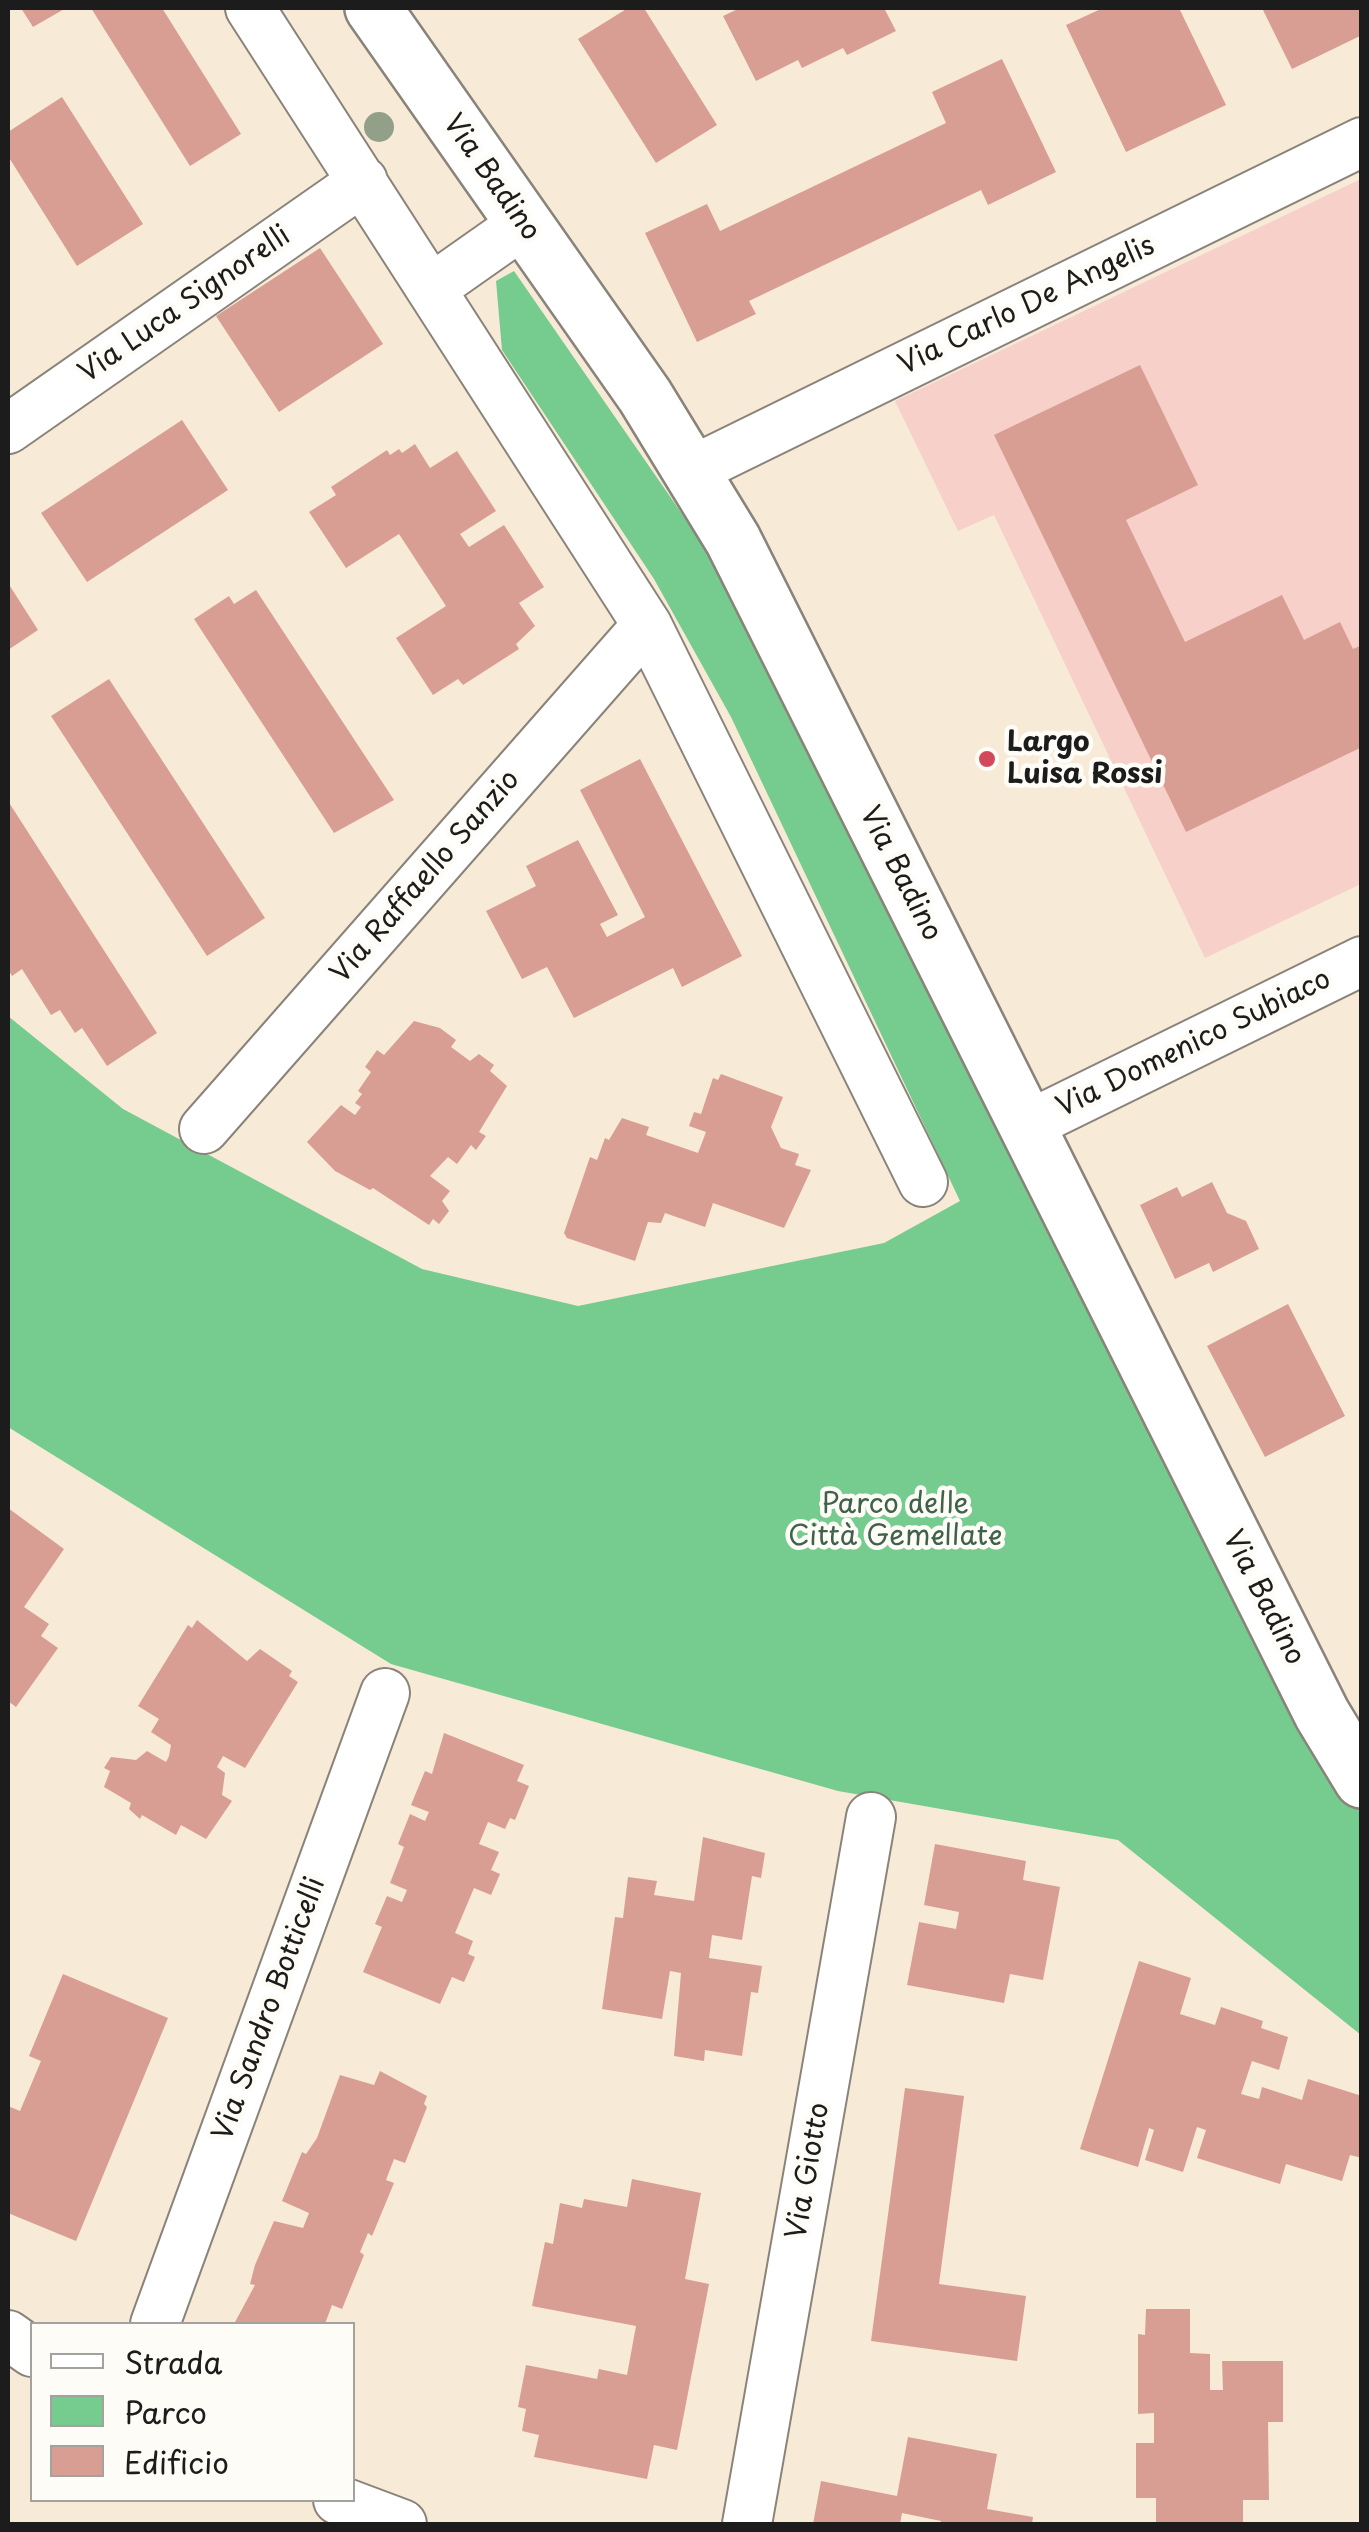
<!DOCTYPE html>
<meta charset="utf-8">
<style>
body{margin:0}
#map{position:relative;width:1369px;height:2532px;overflow:hidden;background:#f7ead7;font-family:"Playpen Sans",sans-serif}
canvas{display:block}
.frame{position:absolute;inset:0;border:10px solid #1c1c1c;pointer-events:none}
.legend{position:absolute;left:30px;top:2322px;width:325px;height:180px;box-sizing:border-box;background:#fdfcf7;border:2px solid #a3a29f;margin:0;padding:12px 18px;list-style:none;font-size:30px;color:#1c1c1c}
.legend li{display:flex;align-items:center;gap:20px;height:50px}
.legend b{width:50px;border:2px solid #a3a29f}
</style>
<div id="map">
<canvas width="1369" height="2532"></canvas>
<div class="frame"></div>
<ul class="legend">
<li><b style="height:12px;background:#fff"></b>Strada</li>
<li><b style="height:28px;background:#76cb8f"></b>Parco</li>
<li><b style="height:28px;background:#d99e93"></b>Edificio</li>
</ul>
</div>
<script>
const c = document.querySelector('canvas').getContext('2d');
c.lineJoin = 'round';
function fillPath(path, color) {
  c.fillStyle = color;
  c.fill(path, 'evenodd');
}
function shape(rows) {
  const path = new Path2D();
  for (const r of rows) {
    path.moveTo(r[0], r[1]);
    for (let i = 2; i < r.length; i += 2) path.lineTo(r[i], r[i + 1]);
  }
  return path;
}
function strokePath(path, color, width, dash) {
  c.strokeStyle = color;
  c.lineWidth = width;
  c.lineCap = dash ? 'butt' : 'round';
  c.setLineDash(dash || []);
  c.stroke(path);
}
function drawText(font, color, halo, rows, align = 'center') {
  c.font = font + ' "Playpen Sans",sans-serif';
  c.lineWidth = 9;
  c.setLineDash([]);
  c.textBaseline = 'middle';
  c.strokeStyle = halo;
  c.fillStyle = color;
  for (const [text, x, y, turn = 0] of rows) {
    c.save();
    c.translate(x, y);
    c.rotate((+turn || 0) * Math.PI / 180);
    c.textAlign = isNaN(turn) ? turn : align;
    if (halo) c.strokeText(text, 0, 0);
    c.fillText(text, 0, 0);
    c.restore();
  }
}
const built = shape([
 [1361,179,1361,884,1205,958,994,515,958,531,895,401]
]);
const green = shape([
 [514,271,734,589,1317,1746,1361,1814,1361,2035,1118,1840,838,1791,391,1664,8,1427,8,1016,123,1109,422,1269,578,1306,884,1243,960,1201,731,717,654,579,502,350,496,281]
]);
const building = shape([
 [21,8,66,8,33,27],
 [91,8,162,8,241,134,190,166],
 [628,8,644,8,717,125,656,163,578,39],
 [740,8,884,8,896,31,847,55,843,48,802,68,798,60,756,81,723,16],
 [1103,8,1179,8,1226,105,1126,152,1066,25],
 [1262,8,1362,8,1362,35,1292,69],
 [1002,59,1056,172,988,205,981,190,749,301,756,314,697,342,645,233,707,204,720,231,946,123,932,92],
 [62,97,143,224,77,266,8,156,8,132],
 [320,248,383,344,279,412,216,316],
 [1140,365,1198,485,1126,520,1185,642,1282,595,1304,640,1340,622,1353,649,1362,645,1362,747,1186,832,994,435],
 [182,420,228,490,87,582,41,513],
 [415,444,430,468,457,451,496,511,460,534,469,547,504,525,544,587,519,603,535,626,516,644,519,649,463,685,458,679,433,695,396,638,446,606,399,534,346,568,309,512,336,495,331,487,387,450,390,455,399,449,402,453],
 [8,583,38,630,8,650],
 [256,590,394,800,334,833,194,619,229,596,234,604],
 [109,679,265,918,207,956,51,716],
 [640,759,742,956,682,987,673,968,574,1018,547,967,522,979,486,911,536,886,526,866,578,840,618,915,600,924,607,937,645,917,580,790],
 [8,801,157,1033,107,1066,82,1028,75,1033,60,1010,51,1015,22,969,12,976,8,969],
 [414,1021,440,1028,456,1040,451,1047,470,1061,479,1054,494,1065,490,1071,507,1086,479,1132,486,1136,476,1150,471,1145,457,1164,448,1157,430,1176,450,1191,442,1201,449,1211,439,1224,433,1219,429,1225,373,1188,370,1190,335,1171,307,1142,341,1105,355,1115,361,1107,355,1103,362,1094,358,1091,371,1072,365,1067,377,1050,384,1055],
 [721,1074,783,1097,771,1127,781,1148,799,1154,795,1165,811,1170,784,1228,713,1203,705,1227,665,1213,661,1223,648,1222,635,1261,567,1238,564,1233,590,1157,597,1160,605,1138,609,1140,622,1118,649,1127,646,1135,698,1153,706,1132,689,1126,694,1112,701,1114,713,1078,718,1080],
 [1212,1182,1227,1213,1246,1221,1259,1249,1213,1272,1209,1263,1175,1279,1140,1205,1177,1187,1182,1197],
 [1288,1304,1345,1416,1265,1457,1207,1346],
 [8,1508,64,1549,24,1607,49,1624,41,1636,58,1648,16,1707,8,1701],
 [197,1620,247,1661,260,1649,292,1671,289,1676,298,1682,245,1768,223,1756,217,1767,225,1773,222,1795,232,1801,206,1839,181,1825,176,1835,142,1815,140,1819,129,1809,131,1803,104,1787,110,1771,104,1768,111,1757,136,1760,147,1751,166,1762,169,1756,171,1745,151,1732,159,1719,138,1706,188,1625,192,1628],
 [444,1733,524,1765,517,1781,529,1786,515,1820,510,1818,505,1829,488,1822,479,1844,499,1852,491,1870,500,1874,491,1895,474,1888,455,1933,473,1941,468,1954,475,1957,464,1982,452,1977,440,2004,363,1972,382,1927,375,1924,387,1896,402,1902,407,1890,390,1883,404,1847,398,1844,410,1814,425,1821,429,1812,411,1805,425,1771,432,1774],
 [703,1837,765,1853,761,1878,752,1876,742,1940,712,1935,709,1958,762,1966,758,1993,751,1992,742,2056,705,2050,704,2061,674,2056,681,1973,670,1971,662,2019,602,2009,615,1917,623,1918,628,1877,657,1881,654,1895,694,1901],
 [935,1844,1026,1861,1023,1880,1060,1887,1043,1980,1010,1974,1004,2003,907,1985,919,1922,956,1929,959,1912,924,1905],
 [1139,1961,1191,1978,1180,2014,1215,2025,1221,2007,1263,2021,1261,2028,1288,2037,1279,2070,1252,2061,1241,2094,1259,2099,1262,2087,1302,2100,1308,2079,1362,2096,1362,2158,1350,2155,1342,2181,1286,2164,1280,2184,1197,2158,1206,2130,1197,2127,1183,2172,1145,2160,1154,2130,1149,2128,1138,2167,1080,2149],
 [63,1974,168,2018,76,2241,8,2213,8,2106,20,2111,41,2061,29,2056],
 [380,2071,427,2096,424,2104,427,2107,405,2163,394,2159,386,2180,394,2183,372,2236,368,2233,360,2252,364,2255,342,2309,332,2305,325,2324,234,2324,255,2285,250,2284,255,2265,274,2221,303,2228,309,2213,282,2201,302,2152,306,2154,317,2138,340,2075,374,2085],
 [905,2088,964,2096,939,2284,1026,2296,1017,2361,871,2341],
 [632,2179,701,2193,685,2279,709,2284,677,2450,654,2445,647,2479,534,2457,539,2435,522,2431,526,2409,518,2407,526,2365,597,2379,599,2369,627,2375,636,2326,532,2306,545,2242,553,2244,560,2203,582,2208,584,2199,627,2207],
 [1146,2309,1190,2309,1190,2353,1210,2354,1210,2390,1223,2390,1222,2361,1283,2361,1283,2422,1268,2422,1269,2500,1243,2500,1243,2524,1156,2524,1156,2498,1136,2498,1136,2443,1154,2443,1154,2413,1138,2414,1138,2334,1145,2335],
 [908,2437,997,2454,987,2509,1033,2517,1032,2524,940,2524,941,2521,902,2513,900,2524,813,2524,821,2481,897,2496]
]);
const street = shape([
 [250,8,647,625,923,1182],
 [432,288,523,224],
 [8,429,363,181],
 [693,470,1362,142],
 [1026,1126,1362,961],
 [204,1129,647,625],
 [155,2324,385,1693],
 [8,2335,32,2352],
 [338,2500,402,2524],
 [747,2524,871,1817]
]);
const secondary = shape([
 [373,8,645,396,733,540,1322,1714,1362,1780]
]);
const trees = [
 [379,127]
];
const markers = [
 [987,759,10,"#d1495b"]
];
const streetNames = [
 ["Via Badino",491,178,55],
 ["Via Luca Signorelli",185,305,-35],
 ["Via Carlo De Angelis",1027,306,-26],
 ["Via Badino",900,874,63],
 ["Via Raffaello Sanzio",426,877,-49],
 ["Via Domenico Subiaco",1194,1044,-26],
 ["Via Badino",1263,1598,63],
 ["Via Sandro Botticelli",270,2009,-70],
 ["Via Giotto",809,2171,-80]
];
const poiNames = [
 ["Largo",1007,743],
 ["Luisa Rossi",1007,775]
];
const parkNames = [
 ["Parco delle",895,1505],
 ["Città Gemellate",895,1537]
];
fillPath(built, '#f7d0c9');
fillPath(green, '#76cb8f');
fillPath(building, '#d99e93');
strokePath(street, '#8a837a', 52);
strokePath(secondary, '#8a837a', 60);
strokePath(street, '#fff', 48);
strokePath(secondary, '#fff', 55);
c.fillStyle = '#929f89';
for (const [x, y] of trees) {
  c.beginPath();
  c.arc(x, y, 15, 0, 2 * Math.PI);
  c.fill();
}
for (const [x, y, r, color] of markers) {
  const dot = new Path2D();
  dot.arc(x, y, r, 0, 2 * Math.PI);
  c.fillStyle = color;
  c.fill(dot);
  strokePath(dot, '#fdfcf7', 4);
}
drawText('28px', '#1c1c1c', '#fdfcf7', streetNames);
drawText('bold 28px', '#1c1c1c', '#fdfcf7', poiNames, 'left');
drawText('28px', '#40624a', '#fdfcf7', parkNames);
</script>
